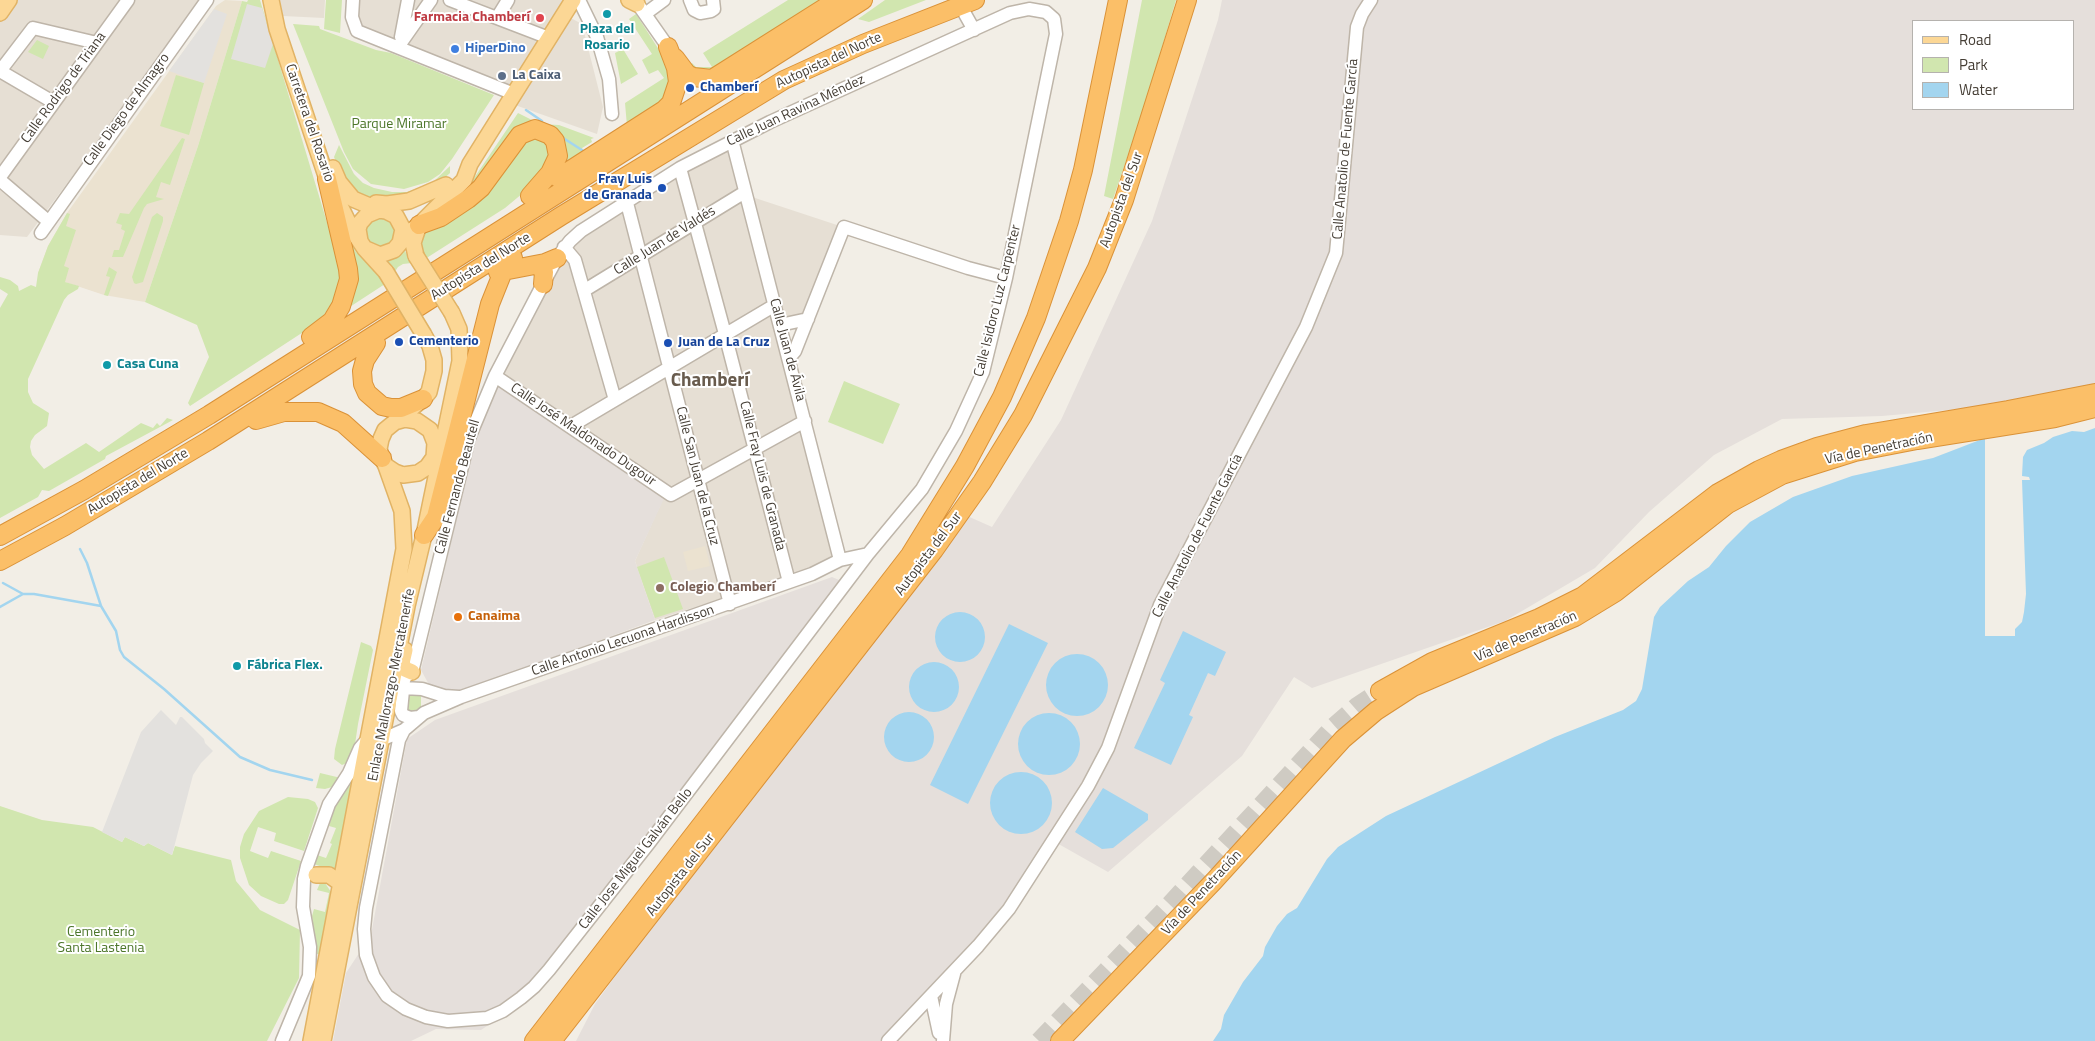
<!DOCTYPE html>
<meta charset="utf-8">
<style>
body{margin:0}
#map{position:relative;width:2095px;height:1041px;overflow:hidden;background:#f2eee6;font-family:"Titillium Web",sans-serif}
canvas{display:block}
.legend{position:absolute;left:1912px;top:20px;width:162px;height:90px;box-sizing:border-box;background:#fff;border:1px solid #b5b2ae;margin:0;padding:6px 9px;list-style:none;font-size:15px;color:#453e35}
.legend li{display:flex;align-items:center;gap:10px;height:25px}
.legend b{width:25px;border:1px solid #b5b2ae}
</style>
<div id="map">
<canvas width="2095" height="1041"></canvas>
<ul class="legend">
<li><b style="height:6px;background:#fcd795"></b>Road</li>
<li><b style="height:14px;background:#d1e6af"></b>Park</li>
<li><b style="height:14px;background:#a3d5ef"></b>Water</li>
</ul>
</div>
<script>
const c = document.querySelector('canvas').getContext('2d');
c.lineJoin = 'round';
function fillPath(path, color) {
  c.fillStyle = color;
  c.fill(path, 'evenodd');
}
function shape(rows) {
  const path = new Path2D();
  for (const r of rows) {
    if (r.length === 3) {
      path.moveTo(r[0] + r[2], r[1]);
      path.arc(r[0], r[1], r[2], 0, 2 * Math.PI);
      continue;
    }
    path.moveTo(r[0], r[1]);
    for (let i = 2; i < r.length; i += 2) path.lineTo(r[i], r[i + 1]);
  }
  return path;
}
function strokePath(path, color, width, dash) {
  c.strokeStyle = color;
  c.lineWidth = width;
  c.lineCap = dash ? 'butt' : 'round';
  c.setLineDash(dash || []);
  c.stroke(path);
}
function drawText(font, color, halo, rows, align = 'center') {
  c.font = font + ' "Titillium Web",sans-serif';
  c.lineWidth = 4;
  c.setLineDash([]);
  c.textBaseline = 'middle';
  c.strokeStyle = halo;
  c.fillStyle = color;
  for (const [text, x, y, turn = 0] of rows) {
    c.save();
    c.translate(x, y);
    c.rotate((+turn || 0) * Math.PI / 180);
    c.textAlign = isNaN(turn) ? turn : align;
    if (halo) c.strokeText(text, 0, 0);
    c.fillText(text, 0, 0);
    c.restore();
  }
}
const residential = shape([
 [0,0,204,0,27,237,0,235],
 [280,0,325,0,324,18,283,16],
 [353,0,572,0,514,94,357,31],
 [567,16,582,24,603,107,597,134,515,105],
 [731,147,740,193,840,226,801,319,775,325,836,561,655,620,635,561,667,490,500,376,561,264,580,235]
]);
const industrial = shape([
 [1222,0,2095,0,2095,383,2053,394,1960,409,1882,416,1782,419,1714,455,1649,512,1595,568,1505,621,1312,688,1294,677,1242,756,1108,872,1048,838,1013,892,973,943,880,1041,576,1041,595,1004,713,842,965,515,992,527,1061,420,1152,221,1218,20],
 [1914,21,2074,21,2074,109,1914,109],
 [500,376,668,490,635,561,655,620,454,694,432,690,421,670,477,433],
 [832,577,853,586,541,990,481,1030,436,1029,411,1041,333,1041,346,973,371,935,407,739,435,720]
]);
const education = shape([
 [225,0,242,1,198,146,145,302,104,295,38,273,48,246,67,213,216,6],
 [705,546,710,566,688,571,683,552]
]);
const green = shape([
 [248,0,260,0,335,249,340,268,340,282,335,298,322,318,314,325,190,406,188,403,209,357,197,325,145,302,198,146,242,1,247,2],
 [326,0,342,0,340,33,324,29],
 [788,0,826,0,713,70,703,72,689,66,692,63,696,67,712,67,703,53],
 [885,0,926,0,869,22,858,19],
 [1142,0,1176,0,1144,108,1113,199,1104,196],
 [636,14,672,70,666,101,627,126,625,103,664,78,658,70,649,74,642,60,652,54,629,19],
 [293,24,319,26,320,29,376,50,391,53,494,95,452,159,440,174,428,182,404,189,371,184,353,169,344,152],
 [37,40,49,46,43,59,28,52],
 [623,49,638,74,621,84,615,53],
 [176,75,204,83,189,135,160,126],
 [518,113,540,124,559,125,594,138,591,139,592,142,582,148,584,152,556,173,543,126,457,198,468,187],
 [529,136,546,142,550,149,546,167,523,193,505,208,425,259,420,250,419,239,422,233],
 [182,138,185,139,170,185,161,182,156,197,164,199,147,204,144,208,123,257,112,257,114,250,119,250,125,231,121,229,122,225,116,223,120,213,129,214],
 [339,145,354,174,363,183,374,188,392,192,407,192,432,183,450,166,450,173,438,184,416,196,373,200,358,194,340,173,334,157],
 [67,213,70,214,66,226,76,230,64,266,69,268,65,282,79,286,78,289,68,295,64,300,28,379,28,392,33,403,49,413,47,426,35,435,31,441,30,447,32,455,44,469,86,443,99,452,141,423,153,428,157,423,160,426,167,418,173,420,106,456,105,459,49,491,42,490,38,497,0,518,0,308,8,294,0,289,0,277,10,280,18,286,19,291,31,285,36,287,38,273,48,246],
 [157,213,163,217,163,221,143,282,136,284,134,283,132,277,152,217],
 [377,213,396,224,396,236,389,246,377,248,366,242,362,227],
 [347,236,356,252,370,263,385,284,342,312],
 [403,248,412,263,403,264,398,267,394,273,385,259],
 [109,267,117,272,108,296,104,295,110,277,106,276],
 [844,381,900,404,883,444,828,422],
 [664,557,683,609,655,618,637,567],
 [361,642,371,646,373,650,358,724,354,751,349,762,342,765,334,759,335,749],
 [417,692,421,696,421,707,417,712,412,713,406,710,406,693],
 [320,773,341,778,332,787,325,789,316,788],
 [352,781,353,782,336,872,314,864,317,855,326,858,332,844,330,843,336,828,329,826,336,804,346,787],
 [288,797,308,799,315,802,318,808,304,851,274,841,276,833,258,827,250,851,268,858,271,851,301,861,288,900,284,904,279,904,261,896,249,885,240,858,240,847,244,834,259,811],
 [0,806,42,820,93,827,122,842,125,837,144,846,148,843,172,855,175,846,231,860,236,881,260,910,300,930,299,978,267,1041,0,1041],
 [320,883,325,883,331,892,320,954,316,954,312,916,314,909,325,912,329,893,317,890]
]);
const parking = shape([
 [247,4,262,8,273,44,265,68,231,59],
 [214,9,227,14,204,83,169,71],
 [161,710,176,725,180,717,182,717,204,739,205,743,213,751,201,763,193,775,172,855,148,843,144,846,125,837,122,842,102,832,141,732]
]);
const water = shape([
 [2095,428,2095,1041,1213,1041,1221,1029,1224,1015,1243,982,1263,956,1265,947,1277,926,1287,914,1297,908,1327,859,1338,847,1386,816,1555,737,1623,710,1636,701,1642,689,1654,617,1660,607,1688,581,1709,567,1726,546,1750,522,1793,497,1852,476,1933,458,1985,438,1985,636,2015,636,2015,629,2022,622,2024,612,2026,594,2022,480,2030,480,2029,477,2022,476,2023,457,2027,450,2044,443,2053,437,2072,431,2084,432],
 [960,637,25],
 [1009,624,1048,643,968,804,930,785],
 [1183,631,1226,652,1215,676,1208,673,1189,715,1193,717,1171,765,1134,748,1165,683,1160,680],
 [1077,685,31],
 [934,687,25],
 [909,737,25],
 [1049,744,31],
 [1021,803,31],
 [1103,788,1148,814,1148,820,1113,848,1102,849,1075,832]
]);
const stream = shape([
 [526,110,542,121],
 [560,136,585,152],
 [80,549,87,563,101,606,116,631,120,650,124,657,164,689,240,757,270,770,312,780],
 [3,583,23,594],
 [0,607,23,594,34,594,101,606]
]);
const highwayTunnel = shape([
 [1039,1041,1171,903,1332,728,1357,706,1380,691]
]);
const minor = shape([
 [353,0,352,17,357,31,514,94],
 [450,0,549,38],
 [579,0,597,37,609,79,612,114],
 [635,0,668,47],
 [690,0,694,10,700,13,711,11,714,9,713,0],
 [645,14,664,0],
 [965,14,974,30],
 [497,18,508,0],
 [401,37,408,0],
 [398,47,431,0],
 [0,71,33,28,97,43],
 [0,71,53,102],
 [732,140,840,560],
 [680,168,725,334,789,582],
 [0,177,128,0],
 [0,180,48,221],
 [627,203,730,604],
 [41,233,207,0],
 [564,247,575,260,615,400],
 [585,290,745,192],
 [780,325,808,319],
 [789,358,795,351,844,227,968,268,1006,278],
 [495,376,671,495,805,421],
 [571,426,775,305],
 [412,672,406,676,404,680,401,711,403,715,410,718,419,717],
 [403,688,422,689,444,696,459,697],
 [404,730,399,740,366,908,364,929,366,955,374,977,387,996,406,1009,426,1017,448,1021,487,1018,503,1011,521,998,534,987,549,970,649,843,868,554,922,489,956,431,983,372,1006,278,1056,34,1054,19,1046,12,1029,9,1010,13,770,122,680,168,581,231,570,241,557,258,543,284,495,376,469,438,412,672],
 [381,740,404,730,424,713,461,697,812,574,840,560,868,554],
 [931,996,939,1033],
 [282,1041,309,976,310,947,303,907,304,879,307,866,329,804,349,773,360,748,365,742],
 [888,1041,978,946,1009,909,1088,786,1108,748,1160,605,1306,327,1336,253,1357,27,1362,14,1371,0],
 [943,1041,946,1004,954,974]
]);
const major = shape([
 [271,0,277,29,327,179,351,228,365,249,386,272],
 [629,0,637,4],
 [0,13,9,0],
 [333,168,339,182,353,199,379,210],
 [376,203,387,204,409,201,446,185],
 [402,238,419,225,464,180,470,164,573,0],
 [360,241,358,229,360,223,367,215,379,210,386,211,396,216,403,229,400,243,394,250,380,255,366,249],
 [416,256,413,243,419,225],
 [424,335,430,346,434,360,434,371,429,392,423,399,385,430,381,439,379,449,382,458,386,466,395,472,403,475,418,473,427,467,432,460],
 [398,421,405,419,417,421,430,430,435,443,434,457],
 [405,650,402,663,405,669,412,672],
 [316,875,329,875,340,883],
 [311,1041,404,549,402,511,386,466],
 [323,1041,407,606,424,535,460,361,459,329,452,313]
]);
const highway = shape([
 [675,58,687,74,693,77,712,79,837,0],
 [558,178,664,110,671,103,678,82,676,68,668,47],
 [419,225,441,217,468,199,481,188,520,135,535,129,550,135,555,141,558,156,550,173,530,196],
 [538,265,544,272,543,284],
 [498,272,545,263,557,258],
 [311,337,332,321,341,306,349,279,348,269,327,179],
 [376,343,365,360,362,371,363,384,367,393,382,406,391,408,401,408,423,399],
 [256,420,284,412,318,412,343,423,382,458],
 [424,535,436,517,490,304,502,274,513,258],
 [0,536,84,490,209,415,863,0],
 [0,561,65,526,208,441,561,216,784,80,863,44,975,0],
 [1380,691,1432,662,1539,618,1583,596,1718,493,1759,470,1781,460,1817,447,1866,434,2008,410,2095,393],
 [534,1041,910,555,965,466,1002,397,1036,318,1069,221,1083,170,1118,0],
 [552,1041,934,550,982,482,1023,415,1097,268,1124,200,1187,0],
 [1060,1041,1214,881,1343,739,1376,711,1413,687,1575,617,1616,592,1728,504,1782,475,1855,452,1917,440,2055,418,2095,408]
]);
const majorBridge = shape([
 [416,256,452,313],
 [386,272,424,335]
]);
const markers = [
 [607,14,5,"#0f9aa8"],
 [540,18,5,"#e0444e"],
 [455,49,5,"#3f7fe0"],
 [502,76,5,"#5c6f8a"],
 [690,88,5,"#1a4fb4"],
 [662,188,5,"#1a4fb4"],
 [399,342,5,"#1a4fb4"],
 [668,343,5,"#1a4fb4"],
 [107,365,5,"#0f9aa8"],
 [660,588,5,"#8d6e63"],
 [458,617,5,"#e8710a"],
 [237,666,5,"#0f9aa8"]
];
const healthNames = [
 ["Farmacia Chamberí",530,18]
];
const cultureNames = [
 ["Plaza del",607,30,"center"],
 ["Rosario",607,46,"center"],
 ["Casa Cuna",117,365],
 ["Fábrica Flex.",247,666]
];
const shopNames = [
 ["HiperDino",465,49]
];
const streetNames = [
 ["Autopista del Norte",829,61,-25],
 ["Calle Rodrigo de Triana",64,88,-54],
 ["Calle Diego de Almagro",127,110,-54],
 ["Calle Juan Ravina Méndez",796,111,-25],
 ["Carretera del Rosario",309,123,71],
 ["Calle Anatolio de Fuente García",1346,149,-85],
 ["Autopista del Sur",1122,200,-70],
 ["Calle Juan de Valdés",665,241,-32],
 ["Autopista del Norte",481,267,-32],
 ["Calle Isidoro Luz Carpenter",998,301,-76],
 ["Calle Juan de Ávila",787,350,75],
 ["Calle José Maldonado Dugour",583,435,34],
 ["Vía de Penetración",1879,449,-12],
 ["Calle San Juan de la Cruz",697,476,76],
 ["Calle Fray Luis de Granada",762,476,76],
 ["Autopista del Norte",138,482,-31],
 ["Calle Fernando Beautell",458,487,-75],
 ["Calle Anatolio de Fuente García",1198,536,-63],
 ["Autopista del Sur",929,554,-53],
 ["Vía de Penetración",1526,637,-23],
 ["Calle Antonio Lecuona Hardisson",623,641,-19],
 ["Enlace Mallorazgo-Mercatenerife",392,685,-79],
 ["Calle Jose Miguel Galván Bello",636,859,-52],
 ["Autopista del Sur",681,875,-52],
 ["Vía de Penetración",1202,893,-47]
];
const serviceNames = [
 ["La Caixa",512,76]
];
const transitNames = [
 ["Chamberí",700,88],
 ["Fray Luis",652,180,"right"],
 ["de Granada",652,196,"right"],
 ["Cementerio",409,342],
 ["Juan de La Cruz",678,343]
];
const parkNames = [
 ["Parque Miramar",399,125],
 ["Cementerio",101,933],
 ["Santa Lastenia",101,949]
];
const educationNames = [
 ["Colegio Chamberí",670,588]
];
const foodNames = [
 ["Canaima",468,617]
];
const districtNames = [
 ["Chamberí",710,381]
];
fillPath(residential, '#e6dfd4');
fillPath(industrial, '#e5dfdb');
fillPath(education, '#ebe2d0');
fillPath(green, '#d1e6af');
fillPath(parking, '#e3e1de');
fillPath(water, '#a3d5ef');
strokePath(stream, '#a3d5ef', 2.5);
strokePath(highwayTunnel, '#cfcbc3', 18, [18, 9]);
strokePath(minor, '#beb5a9', 15);
strokePath(major, '#e1b365', 18);
strokePath(highway, '#da9238', 20);
strokePath(minor, '#fff', 12);
strokePath(major, '#fcd795', 15);
strokePath(highway, '#fbbf68', 18);
strokePath(majorBridge, '#e1b365', 18, []);
strokePath(majorBridge, '#fcd795', 15);
for (const [x, y, r, color] of markers) {
  const dot = new Path2D();
  dot.arc(x, y, r, 0, 2 * Math.PI);
  c.fillStyle = color;
  c.fill(dot);
  strokePath(dot, '#fff', 2);
}
drawText('bold 14px', '#be3a42', '#fff', healthNames, 'right');
drawText('bold 14px', '#0d838f', '#fff', cultureNames, 'left');
drawText('bold 14px', '#366cbe', '#fff', shopNames, 'left');
drawText('14px', '#453e35', '#fff', streetNames);
drawText('bold 14px', '#4e5e75', '#fff', serviceNames, 'left');
drawText('bold 14px', '#164399', '#fff', transitNames, 'left');
drawText('14px', '#4c762a', '#fff', parkNames);
drawText('bold 14px', '#785e54', '#fff', educationNames, 'left');
drawText('bold 14px', '#c56008', '#fff', foodNames, 'left');
drawText('bold 19px', '#685b4d', '#fff', districtNames);
</script>
